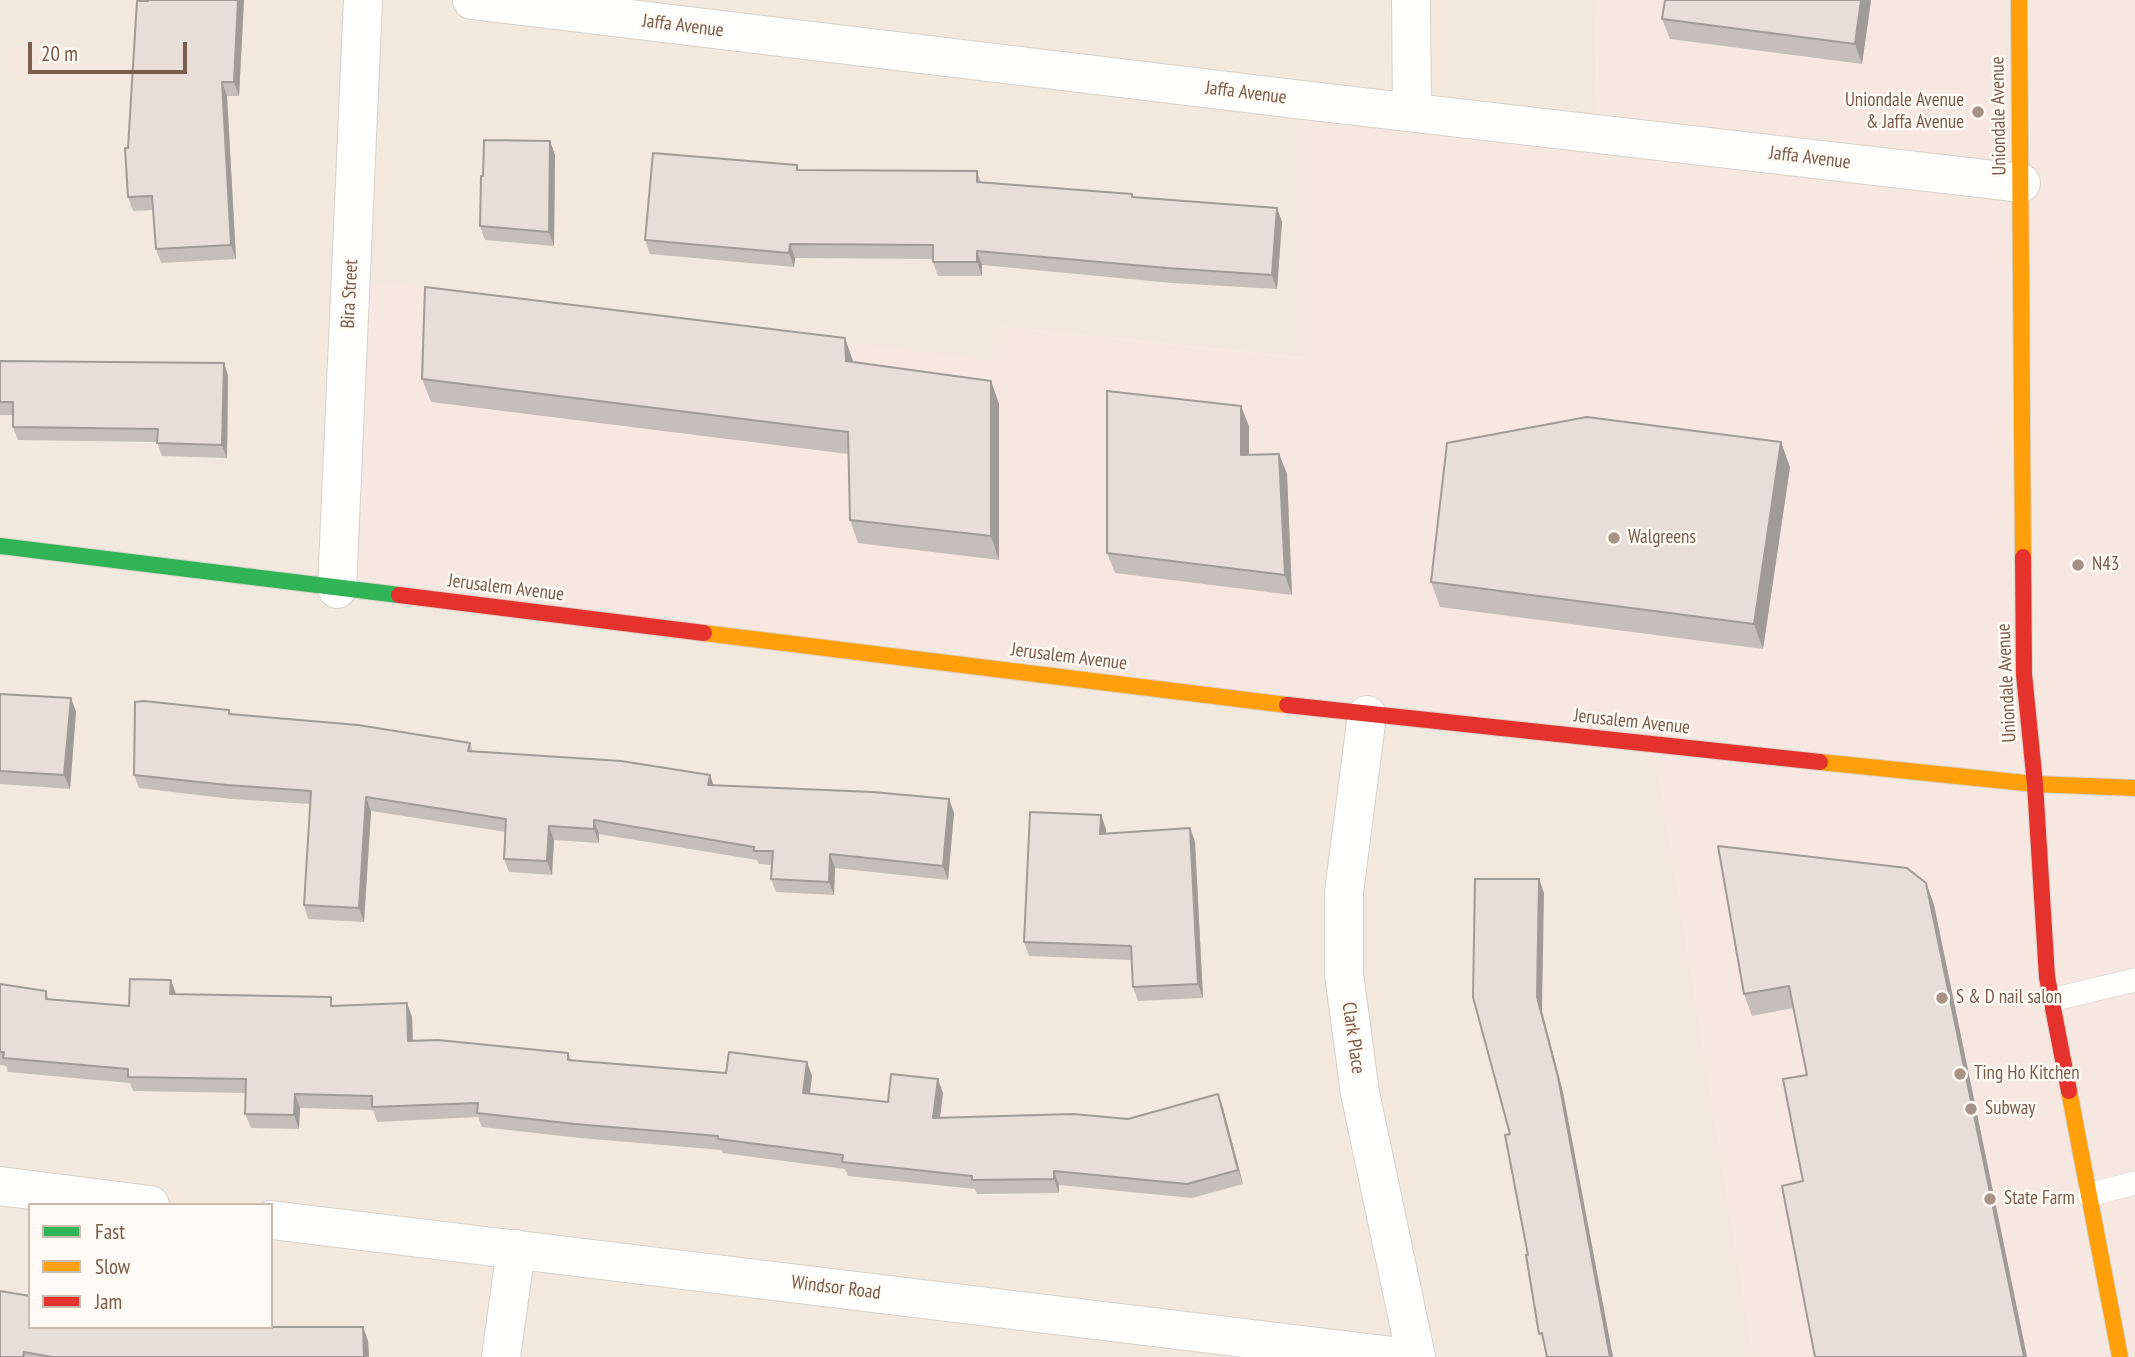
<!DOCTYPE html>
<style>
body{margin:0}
#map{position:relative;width:2135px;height:1357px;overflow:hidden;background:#f9f5f0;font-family:"PT Sans Narrow",sans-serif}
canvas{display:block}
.legend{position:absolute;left:28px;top:1203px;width:245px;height:126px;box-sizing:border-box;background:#fffaf3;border:2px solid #cabbb1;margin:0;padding:9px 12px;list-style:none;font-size:21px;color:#7a5c4d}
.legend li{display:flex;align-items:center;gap:14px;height:35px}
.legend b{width:35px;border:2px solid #cabbb1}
.scale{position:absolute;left:28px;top:42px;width:159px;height:32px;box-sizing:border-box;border:4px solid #7a5c4d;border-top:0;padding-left:9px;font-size:21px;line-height:24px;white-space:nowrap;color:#7a5c4d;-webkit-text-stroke:5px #fffaf3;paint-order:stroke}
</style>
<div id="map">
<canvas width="2135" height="1357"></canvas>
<ul class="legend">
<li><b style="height:9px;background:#30b455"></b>Fast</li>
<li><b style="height:9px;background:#ff9f0a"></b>Slow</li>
<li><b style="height:9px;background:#e5322d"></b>Jam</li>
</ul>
<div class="scale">20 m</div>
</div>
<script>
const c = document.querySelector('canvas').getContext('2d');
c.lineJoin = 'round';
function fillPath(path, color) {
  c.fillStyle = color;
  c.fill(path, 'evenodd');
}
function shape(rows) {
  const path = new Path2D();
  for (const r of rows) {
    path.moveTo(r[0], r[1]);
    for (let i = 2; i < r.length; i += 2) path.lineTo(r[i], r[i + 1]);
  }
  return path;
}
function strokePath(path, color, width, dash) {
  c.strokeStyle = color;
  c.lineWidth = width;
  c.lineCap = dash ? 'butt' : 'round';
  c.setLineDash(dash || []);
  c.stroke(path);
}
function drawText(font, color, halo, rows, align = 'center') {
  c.font = font + ' "PT Sans Narrow",sans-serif';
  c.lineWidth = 5;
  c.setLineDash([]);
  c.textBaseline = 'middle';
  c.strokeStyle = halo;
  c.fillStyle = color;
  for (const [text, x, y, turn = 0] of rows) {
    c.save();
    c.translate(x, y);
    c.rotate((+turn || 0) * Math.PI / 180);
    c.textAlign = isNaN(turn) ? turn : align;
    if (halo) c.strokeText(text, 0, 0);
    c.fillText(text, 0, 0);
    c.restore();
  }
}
const residential = shape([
 [0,0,1596,0,1597,133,1303,100,1304,358,1003,327,998,362,1655,746,1754,1357,0,1357],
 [30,1205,271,1205,271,1327,30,1327]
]);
const commercial = shape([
 [1596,0,2135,0,2135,1357,1754,1357,1655,746,337,589,351,279,997,362,1003,327,1303,358,1303,100,1597,133]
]);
const lane = shape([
 [2051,1000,2135,980],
 [2089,1195,2135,1183]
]);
const street = shape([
 [472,0,1303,100,2021,183],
 [1411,0,1412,112],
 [337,589,363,0],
 [1367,715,1344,892,1344,974,1360,1093,1416,1357],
 [0,1186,150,1205],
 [271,1220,1401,1357],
 [501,1357,516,1249]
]);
const fast = shape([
 [0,546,399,595]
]);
const slow = shape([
 [2019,0,2023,557],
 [704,633,1287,705],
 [1820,762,2035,784,2135,788],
 [2069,1091,2120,1357]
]);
const jam = shape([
 [2023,557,2024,674,2035,784,2047,977,2069,1091],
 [399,595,704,633],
 [1287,705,1820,762]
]);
const wall = shape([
 [148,0,244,0,239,96,227,96,236,259,161,263,156,249,153,210,133,211,128,197,128,148],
 [1871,0,1862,64,1670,39,1662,19],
 [550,141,555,155,554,246,485,240,480,226,483,176],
 [799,170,977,171,981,182,1133,197,1277,208,1282,222,1277,289,1172,283,982,265,982,276,938,276,933,262,933,259,795,258,794,267,650,254,645,240],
 [0,361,224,363,228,376,227,458,162,456,157,442,18,440,13,427,13,415,0,415],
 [853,361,853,362,991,381,999,404,999,560,858,543,850,520,848,454,431,402,422,379],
 [1249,426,1249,455,1279,454,1287,474,1292,595,1115,573,1107,553],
 [1790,467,1763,649,1440,607,1431,582],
 [0,694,71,698,76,712,70,789,0,784],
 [229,710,231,714,470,743,473,752,710,775,713,785,949,799,954,813,948,880,835,868,834,895,776,892,771,879,772,865,759,864,757,860,599,834,599,843,554,840,552,875,509,872,504,859,506,832,371,811,364,922,308,919,304,905,310,804,232,799,139,788,134,775],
 [1101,815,1106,829,1106,833,1190,828,1195,842,1203,998,1138,1001,1133,987,1131,960,1029,956,1024,942],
 [1926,883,1934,905,2027,1357,1815,1357,1803,1181,1807,1075,1793,1008,1752,1016,1744,994],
 [0,984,46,991,49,1000,129,1006,176,994,334,1006,412,1017,413,1041,568,1053,571,1060,726,1073,807,1062,812,1076,810,1094,888,1102,943,1093,940,1118,1128,1119,1223,1108,1243,1184,1192,1198,1059,1185,1059,1193,977,1194,975,1189,848,1176,845,1169,723,1153,722,1150,580,1138,482,1127,478,1117,377,1122,373,1110,300,1108,299,1129,251,1128,245,1114,246,1093,133,1091,130,1083,8,1072,6,1066,0,1065],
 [30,1327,363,1327,368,1341,369,1357,0,1357]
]);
const shadedWall = shape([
 [238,0,244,0,239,96,234,82],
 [1861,0,1871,0,1862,64,1855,44],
 [222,82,227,96,236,259,231,245],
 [550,141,555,155,554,246,549,232],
 [1277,208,1282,222,1277,289,1272,275],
 [790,244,795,258,794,267,789,253],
 [977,251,982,265,982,276,977,262],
 [845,338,853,361,854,385,846,361],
 [224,363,228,376,227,458,222,445],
 [991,381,999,404,999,560,991,536],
 [1241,406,1249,426,1249,475,1241,455],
 [1781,442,1790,467,1763,649,1754,624],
 [1279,454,1287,474,1292,595,1285,575],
 [71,698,76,712,70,789,64,775],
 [710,775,715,789,708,785],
 [366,797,371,811,364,922,359,908],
 [949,799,954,813,948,880,943,866],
 [1101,815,1106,829,1105,848,1100,834],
 [594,820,599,834,599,843,594,829],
 [549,826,554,840,552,875,547,861],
 [1190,828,1195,842,1203,998,1198,984],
 [830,854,835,868,834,895,829,882],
 [1539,879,1544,893,1542,1011,1563,1092,1613,1357,1610,1357,1537,997],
 [1926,883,1934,905,2027,1357,2024,1357],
 [171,980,176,994,170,994],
 [407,1003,412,1017,413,1055,408,1041],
 [807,1062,812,1076,808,1107,803,1093],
 [938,1079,943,1093,938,1132,933,1118],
 [295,1094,300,1108,299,1129,294,1115],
 [1218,1094,1223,1108,1243,1184,1238,1170],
 [1054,1171,1059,1185,1059,1193,1054,1179],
 [363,1327,368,1341,369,1357,364,1357]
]);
const building = shape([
 [148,0,238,0,234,82,222,82,231,245,156,249,152,196,128,197,125,148,128,148,137,1,148,1,148,0],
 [1665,0,1861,0,1855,44,1662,19,1665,0],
 [484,140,550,141,549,232,480,226,481,176,483,176,484,140],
 [653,153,797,165,797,170,977,171,977,182,1132,194,1132,197,1277,208,1272,275,1167,268,977,251,977,262,933,262,933,245,790,244,789,253,645,240,653,153],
 [425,287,845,338,846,361,991,381,991,536,850,520,848,432,422,379,425,287],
 [0,361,224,363,222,445,157,443,158,429,13,427,13,402,0,402,0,361],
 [1107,391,1241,406,1241,455,1279,454,1285,575,1107,553,1107,391],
 [1587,417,1781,442,1754,624,1431,582,1447,443,1587,417],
 [0,694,71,698,64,775,0,771,0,694],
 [144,701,229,710,229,714,358,725,470,743,468,751,621,761,710,775,708,785,873,792,949,799,943,866,830,854,829,882,771,879,773,851,754,851,754,847,594,820,594,829,549,826,547,861,504,859,506,819,366,797,359,908,304,905,311,791,227,785,134,775,135,702,144,701],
 [1030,812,1101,815,1100,834,1190,828,1198,984,1133,987,1131,946,1024,942,1030,812],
 [1718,846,1907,868,1926,883,2024,1357,1815,1357,1782,1186,1803,1181,1783,1079,1807,1075,1789,986,1744,994,1718,846],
 [1475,879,1539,879,1537,997,1558,1077,1610,1357,1547,1357,1542,1333,1539,1334,1526,1255,1528,1255,1505,1135,1510,1134,1473,997,1475,879],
 [130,979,171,980,170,994,331,997,331,1006,407,1003,408,1041,438,1040,568,1053,568,1060,726,1073,729,1052,807,1062,803,1093,888,1102,891,1074,938,1079,933,1118,1073,1114,1128,1119,1218,1094,1238,1170,1187,1184,1054,1171,1054,1179,972,1180,972,1176,842,1162,843,1155,718,1139,718,1136,575,1124,477,1113,478,1103,372,1107,372,1096,295,1094,294,1115,245,1114,246,1079,128,1077,128,1069,3,1058,4,1052,0,1052,0,984,46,991,46,999,129,1006,130,979],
 [0,1291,30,1296,30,1327,363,1327,364,1357,52,1357,24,1352,23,1357,0,1357,0,1291]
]);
const markers = [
 [1978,112,7,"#a69286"],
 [1614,538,7,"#a69286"],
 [2078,565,7,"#a69286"],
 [1942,998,7,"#a69286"],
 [1960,1074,7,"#a69286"],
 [1971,1109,7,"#a69286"],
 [1990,1199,7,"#a69286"]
];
const streetNames = [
 ["Jaffa Avenue",683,26,7],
 ["Jaffa Avenue",1246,93,7],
 ["Uniondale Avenue",1999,116,-91],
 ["Jaffa Avenue",1810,158,7],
 ["Bira Street",350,294,-87],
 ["Jerusalem Avenue",506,588,7],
 ["Jerusalem Avenue",1069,657,7],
 ["Uniondale Avenue",2007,683,-93],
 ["Jerusalem Avenue",1632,722,6],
 ["Clark Place",1353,1038,82],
 ["Windsor Road",836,1288,7]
];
const poiNames = [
 ["Uniondale Avenue",1964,101,"right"],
 ["& Jaffa Avenue",1964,123,"right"],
 ["Walgreens",1628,538],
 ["N43",2092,565],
 ["S & D nail salon",1956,998],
 ["Ting Ho Kitchen",1974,1074],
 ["Subway",1985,1109],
 ["State Farm",2004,1199]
];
fillPath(residential, '#f2e8de');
fillPath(commercial, '#f6e8e1');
strokePath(lane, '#d7d1cb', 24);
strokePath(street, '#d7d1cb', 40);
strokePath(fast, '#d9d2cb', 18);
strokePath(slow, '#d9d2cb', 18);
strokePath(jam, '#d9d2cb', 18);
strokePath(lane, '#fefefd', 23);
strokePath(street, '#fefefd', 38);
strokePath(fast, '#30b455', 16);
strokePath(slow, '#ff9f0a', 16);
strokePath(jam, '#e5322d', 16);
fillPath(wall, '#c6bfb9');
fillPath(shadedWall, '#a19b96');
fillPath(building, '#e6ded7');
strokePath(building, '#a19b96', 2);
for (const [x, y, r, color] of markers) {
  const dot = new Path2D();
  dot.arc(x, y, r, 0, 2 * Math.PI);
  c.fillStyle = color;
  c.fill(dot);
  strokePath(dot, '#fffaf3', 2.5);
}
drawText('19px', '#7a5c4d', '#fffaf3', streetNames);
drawText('19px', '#7a5c4d', '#fffaf3', poiNames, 'left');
</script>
